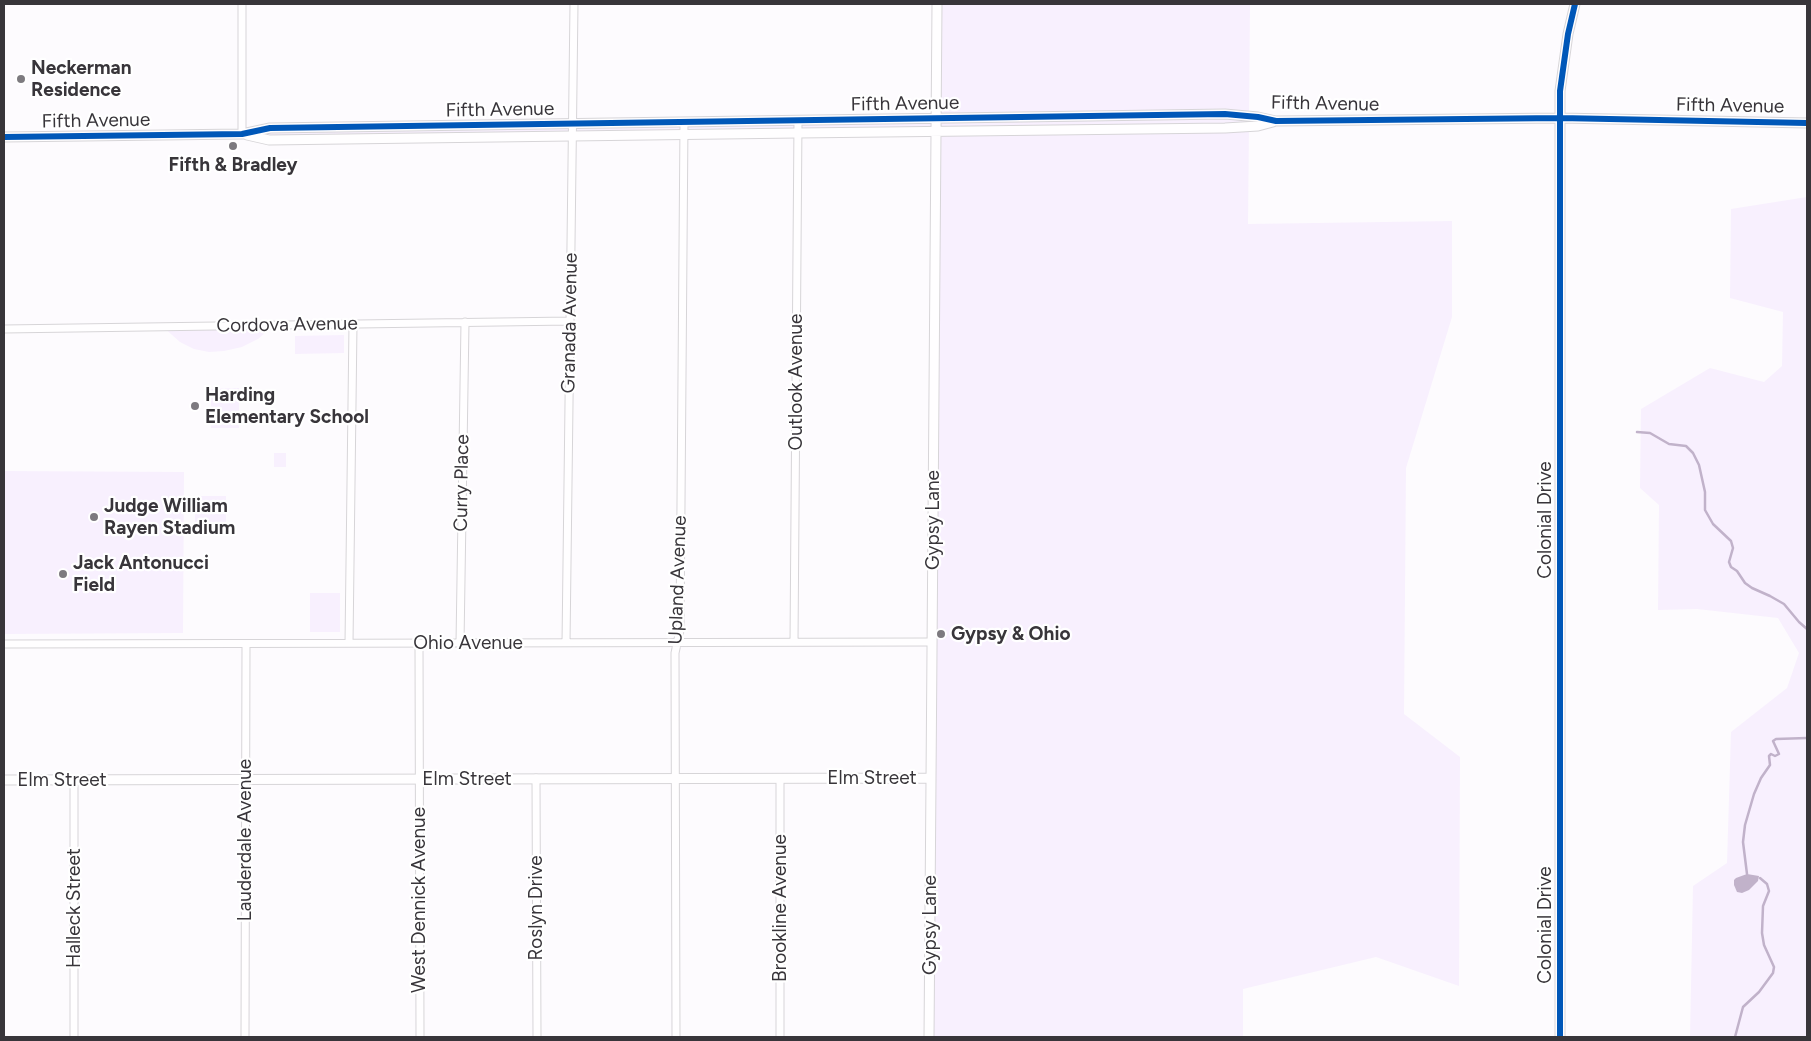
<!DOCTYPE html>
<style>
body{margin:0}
#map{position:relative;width:1811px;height:1041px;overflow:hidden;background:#fdfbfe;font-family:Figtree,sans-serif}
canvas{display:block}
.frame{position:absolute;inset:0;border:5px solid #38353a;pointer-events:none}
</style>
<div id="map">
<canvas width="1811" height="1041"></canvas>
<div class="frame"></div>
</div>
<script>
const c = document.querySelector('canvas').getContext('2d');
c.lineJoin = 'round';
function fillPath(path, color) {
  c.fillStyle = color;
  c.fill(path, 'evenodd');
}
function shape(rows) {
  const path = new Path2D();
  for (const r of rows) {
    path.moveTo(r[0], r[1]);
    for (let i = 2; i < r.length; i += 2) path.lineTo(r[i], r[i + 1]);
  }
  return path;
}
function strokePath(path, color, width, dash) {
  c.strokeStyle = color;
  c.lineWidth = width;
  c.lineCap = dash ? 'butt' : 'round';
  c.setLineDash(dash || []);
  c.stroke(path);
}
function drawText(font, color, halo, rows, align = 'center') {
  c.font = font + ' Figtree,sans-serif';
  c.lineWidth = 4.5;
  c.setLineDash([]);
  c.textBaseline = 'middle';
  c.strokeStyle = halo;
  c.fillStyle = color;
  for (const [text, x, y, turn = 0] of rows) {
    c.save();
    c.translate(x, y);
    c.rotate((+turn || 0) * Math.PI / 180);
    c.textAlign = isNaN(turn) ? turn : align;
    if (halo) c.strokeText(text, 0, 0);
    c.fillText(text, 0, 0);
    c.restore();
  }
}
const green = shape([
 [937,4,1250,4,1249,116,1276,121,1249,126,1248,224,1452,221,1452,317,1406,468,1404,714,1460,757,1459,986,1376,957,1243,989,1243,1037,929,1037,936,131,269,140,242,134,270,128,936,117],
 [1807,197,1807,1037,1690,1037,1693,886,1727,863,1731,732,1787,688,1799,653,1778,618,1697,609,1658,610,1659,505,1640,488,1641,409,1710,368,1764,382,1782,366,1783,312,1730,298,1731,209],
 [274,325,258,339,242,347,224,351,209,352,194,349,180,342,163,327],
 [344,335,344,353,295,354,295,336],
 [239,388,239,428,211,428,211,389],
 [274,453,286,453,286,467,274,467],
 [4,471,184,472,183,633,4,634],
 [195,496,226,496,226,532,195,532],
 [310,593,340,593,340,632,310,632]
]);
const water = shape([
 [1747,874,1759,876,1758,881,1749,890,1742,893,1737,892,1734,885,1734,880,1736,878]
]);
const stream = shape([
 [1637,432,1650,433,1669,444,1686,446,1693,453,1699,465,1705,492,1705,510,1713,524,1731,541,1733,548,1729,562,1731,567,1737,571,1745,583,1752,588,1770,596,1784,604,1799,622,1807,629],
 [1747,874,1743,842,1745,825,1754,794,1761,778,1770,765,1769,756,1771,754,1775,756,1779,754,1773,741,1776,739,1807,738],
 [1735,1037,1743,1007,1759,992,1773,973,1774,967,1764,945,1762,933,1763,906,1769,891,1767,884,1760,878]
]);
const minor = shape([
 [242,134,242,4],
 [4,329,570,321],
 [794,642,798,121],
 [349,643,353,324],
 [419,643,420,1037],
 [460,643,465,322],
 [566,643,574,4],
 [4,644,932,642],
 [536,778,537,1037],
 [74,1037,74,780],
 [245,1037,246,644],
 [676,1037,675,653,680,630,684,122],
 [780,1037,780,778]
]);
const tertiary = shape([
 [247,135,269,140,798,133,1225,128,1258,126,1273,122],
 [4,137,242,134,270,128,1225,114,1258,117,1276,121,1560,118,1807,123],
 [4,780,931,778],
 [929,1037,937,4],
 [1560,1037,1560,91,1568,34,1575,4]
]);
const cycleway = shape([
 [4,137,242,134,270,128,1225,114,1258,117,1276,121,1560,118,1807,123],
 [1560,1037,1560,91,1568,34,1575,4]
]);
const markers = [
 [21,79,5,"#7d7a7f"],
 [233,146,5,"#7d7a7f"],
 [195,406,5,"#7d7a7f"],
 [94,517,5,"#7d7a7f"],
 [63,574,5,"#7d7a7f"],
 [941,634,5,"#7d7a7f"]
];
const poiNames = [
 ["Neckerman",31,68],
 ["Residence",31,90],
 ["Fifth & Bradley",233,165,"center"],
 ["Harding",205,395],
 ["Elementary School",205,417],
 ["Judge William",104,506],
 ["Rayen Stadium",104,528],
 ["Jack Antonucci",73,563],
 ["Field",73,585],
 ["Gypsy & Ohio",951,634]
];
const streetNames = [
 ["Fifth Avenue",905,104,-1],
 ["Fifth Avenue",1325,104,1],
 ["Fifth Avenue",1730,106,1],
 ["Fifth Avenue",500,110,-1],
 ["Fifth Avenue",96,121,-1],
 ["Granada Avenue",570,323,-89],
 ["Cordova Avenue",287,325,-1],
 ["Outlook Avenue",796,382,-90],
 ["Curry Place",462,483,-89],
 ["Gypsy Lane",933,520,-90],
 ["Colonial Drive",1545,520,-90],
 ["Upland Avenue",678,580,-88],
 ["Ohio Avenue",468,643],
 ["Elm Street",872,778],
 ["Elm Street",467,779],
 ["Elm Street",62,780],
 ["Lauderdale Avenue",245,840,-90],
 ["West Dennick Avenue",419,900,-90],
 ["Halleck Street",74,908,-90],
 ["Roslyn Drive",536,908,-90],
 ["Brookline Avenue",780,908,-90],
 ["Gypsy Lane",930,925,-90],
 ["Colonial Drive",1545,925,-90]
];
fillPath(green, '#f8f0fe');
fillPath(water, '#c1b2ca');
strokePath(stream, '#c1b2ca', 2.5);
strokePath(minor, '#d7d5d8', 9);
strokePath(tertiary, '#d7d5d8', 11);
strokePath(minor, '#fffeff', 7);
strokePath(tertiary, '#fffeff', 9);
strokePath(cycleway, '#0057b8', 6);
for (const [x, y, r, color] of markers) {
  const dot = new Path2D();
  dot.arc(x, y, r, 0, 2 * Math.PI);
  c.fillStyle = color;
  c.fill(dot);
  strokePath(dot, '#fff', 2);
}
drawText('bold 19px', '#38353a', '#fff', poiNames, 'left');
drawText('19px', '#38353a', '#fff', streetNames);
</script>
